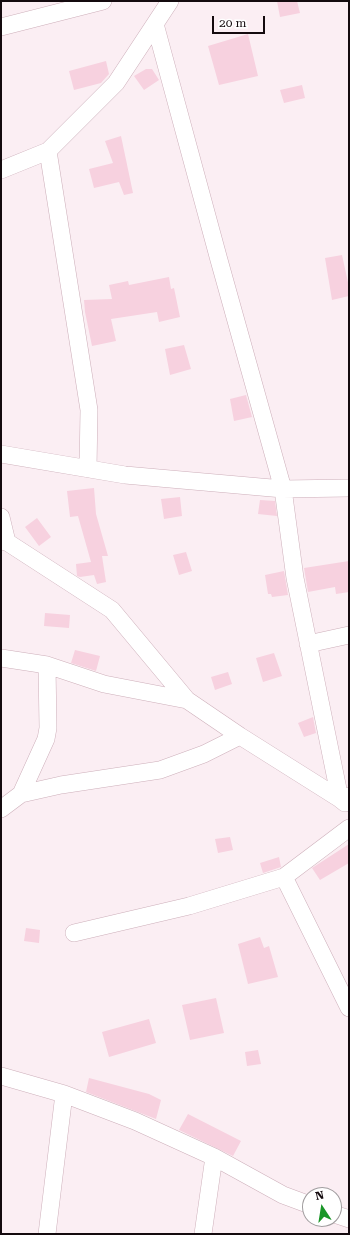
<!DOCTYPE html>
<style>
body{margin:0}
#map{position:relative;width:350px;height:1235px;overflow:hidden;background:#fbeef3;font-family:"Roboto Serif",serif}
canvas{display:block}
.frame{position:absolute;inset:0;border:2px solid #140a0e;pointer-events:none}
.north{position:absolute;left:302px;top:1187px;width:40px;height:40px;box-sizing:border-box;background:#fff;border:1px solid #a19d9f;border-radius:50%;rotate:348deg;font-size:11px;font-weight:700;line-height:16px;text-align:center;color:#140a0e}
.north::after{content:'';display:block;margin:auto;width:14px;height:18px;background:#1a9628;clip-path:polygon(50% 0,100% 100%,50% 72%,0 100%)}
.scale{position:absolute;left:212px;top:16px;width:53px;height:18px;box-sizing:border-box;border:2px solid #140a0e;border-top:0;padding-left:5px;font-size:12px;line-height:14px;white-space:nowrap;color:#140a0e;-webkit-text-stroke:3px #fff;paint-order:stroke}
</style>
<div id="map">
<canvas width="350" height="1235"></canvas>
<div class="frame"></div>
<div class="north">N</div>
<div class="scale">20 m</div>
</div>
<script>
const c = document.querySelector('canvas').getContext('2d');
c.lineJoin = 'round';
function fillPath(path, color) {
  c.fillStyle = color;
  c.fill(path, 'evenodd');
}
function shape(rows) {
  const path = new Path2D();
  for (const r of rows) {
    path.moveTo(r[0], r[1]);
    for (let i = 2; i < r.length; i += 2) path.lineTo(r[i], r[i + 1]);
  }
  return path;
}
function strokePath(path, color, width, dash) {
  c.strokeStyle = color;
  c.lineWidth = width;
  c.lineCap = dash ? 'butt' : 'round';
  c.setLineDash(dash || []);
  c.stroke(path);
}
const building = shape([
 [277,1,297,1,300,13,280,17],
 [248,34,258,76,219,85,208,46],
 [106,61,109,74,101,83,74,90,69,71],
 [146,69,152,69,159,80,144,90,134,76],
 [302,85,305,98,284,103,280,90],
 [121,136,133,193,124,195,119,182,94,188,89,169,113,163,105,141],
 [342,255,349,287,349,296,332,300,325,258],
 [169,277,171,289,174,288,180,317,159,322,157,312,111,319,116,341,92,346,85,312,84,300,112,299,109,285,128,281,129,285],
 [184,345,191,369,170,375,165,349],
 [246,395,252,417,234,421,230,399],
 [94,488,96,514,108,556,102,556,106,582,97,584,94,575,80,577,77,576,76,564,91,562,78,516,70,517,67,491],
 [180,497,182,516,164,519,161,499],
 [260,500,275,501,277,516,258,514],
 [37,518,51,537,39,546,25,527],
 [186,552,192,571,179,575,173,555],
 [349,561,349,592,336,594,335,587,308,592,304,568],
 [284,571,288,595,272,597,271,594,268,594,265,575],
 [45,613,70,615,69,628,44,626],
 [75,650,100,656,96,671,71,663],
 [274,653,282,676,263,682,256,658],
 [228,672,232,684,215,690,211,677],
 [313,717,316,733,304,737,298,723],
 [230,837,233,850,218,853,215,839],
 [349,844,349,863,320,880,312,868],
 [279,857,281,867,263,873,260,863],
 [26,928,40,930,39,943,24,941],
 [260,937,264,948,269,946,278,977,248,984,238,944],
 [216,998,224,1033,190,1040,182,1005],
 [149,1019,156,1043,109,1057,102,1032],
 [258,1050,261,1064,247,1066,245,1052],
 [89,1078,149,1094,161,1100,156,1119,86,1092],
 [188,1114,241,1141,233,1156,179,1130]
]);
const minor = shape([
 [1,27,103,1],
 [48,151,89,410,88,469],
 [1,170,48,151,116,83,170,1],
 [1,454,125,475,283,489,219,260,155,24],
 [1,517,7,542],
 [1,541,7,542,112,610,187,700,240,736,340,799,349,796],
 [308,644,349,635],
 [1,658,47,665,104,684,187,700],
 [21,794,46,739,48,728,47,665],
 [345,803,340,799,295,578,283,489,349,488],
 [1,809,21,794,61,785,160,770,204,754,240,736],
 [284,877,349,1008],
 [74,933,189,906,284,877,349,828],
 [1,1076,64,1094,135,1121,214,1157,283,1195,310,1205],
 [334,1214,349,1219],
 [47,1234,64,1094],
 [203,1234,214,1157]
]);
fillPath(building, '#f7d1df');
strokePath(minor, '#cdafba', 18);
strokePath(minor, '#fff', 17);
</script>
